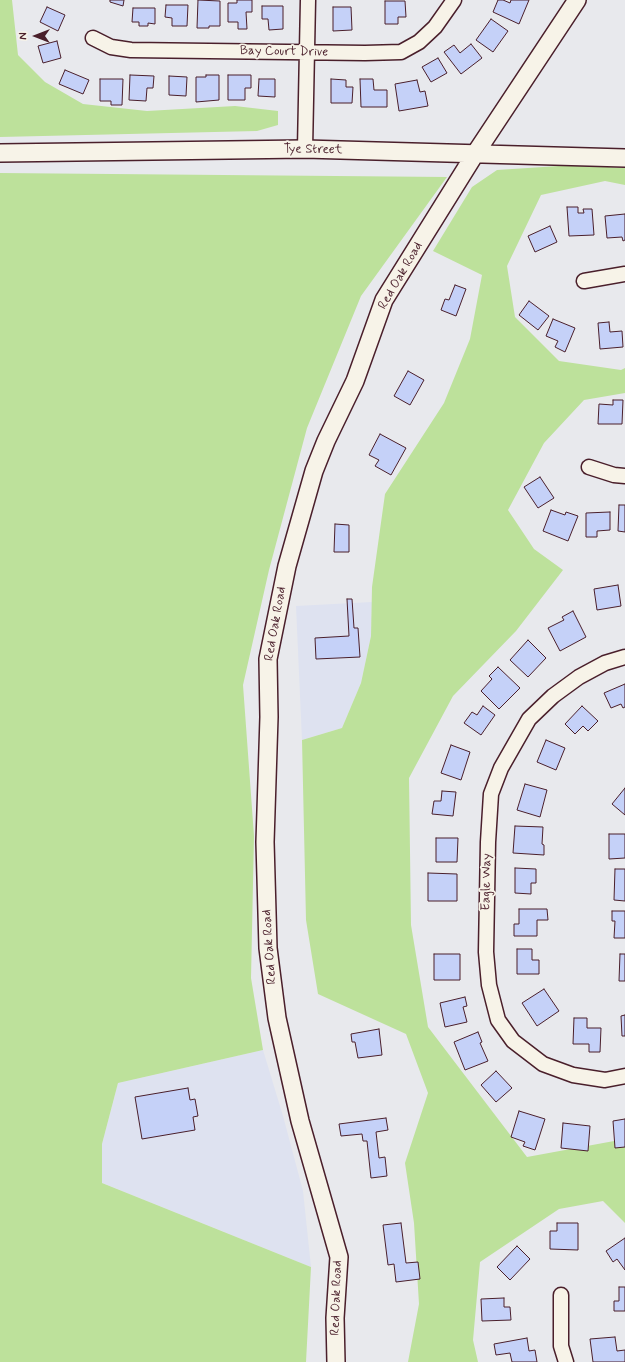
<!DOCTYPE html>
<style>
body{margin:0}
#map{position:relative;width:625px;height:1362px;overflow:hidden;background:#e8e9ed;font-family:Mynerve,sans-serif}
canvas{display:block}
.north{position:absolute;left:16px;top:16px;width:40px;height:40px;-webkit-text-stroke:3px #f7f3e8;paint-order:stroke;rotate:270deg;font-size:11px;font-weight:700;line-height:16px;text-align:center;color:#4a1f2b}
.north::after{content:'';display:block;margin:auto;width:14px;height:18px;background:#4a1f2b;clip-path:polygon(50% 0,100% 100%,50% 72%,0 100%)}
</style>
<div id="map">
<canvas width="625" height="1362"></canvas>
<div class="north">N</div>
</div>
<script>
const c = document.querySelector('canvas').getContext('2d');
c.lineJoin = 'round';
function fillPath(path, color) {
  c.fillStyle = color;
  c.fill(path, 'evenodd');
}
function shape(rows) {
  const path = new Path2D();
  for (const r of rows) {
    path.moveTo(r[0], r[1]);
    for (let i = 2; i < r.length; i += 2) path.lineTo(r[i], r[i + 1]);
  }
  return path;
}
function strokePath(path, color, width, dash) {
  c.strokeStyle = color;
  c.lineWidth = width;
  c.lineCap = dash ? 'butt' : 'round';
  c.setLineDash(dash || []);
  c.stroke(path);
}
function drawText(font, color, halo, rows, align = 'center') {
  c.font = font + ' Mynerve,sans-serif';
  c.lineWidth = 3.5;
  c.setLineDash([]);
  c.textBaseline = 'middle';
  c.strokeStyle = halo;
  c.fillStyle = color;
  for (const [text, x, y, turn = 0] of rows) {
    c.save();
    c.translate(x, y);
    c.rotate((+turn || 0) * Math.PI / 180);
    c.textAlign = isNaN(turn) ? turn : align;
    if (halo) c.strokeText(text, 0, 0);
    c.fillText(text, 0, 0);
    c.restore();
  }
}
const built = shape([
 [372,602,371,636,361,683,342,728,302,740,296,606],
 [263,1050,283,1116,303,1191,311,1267,102,1183,102,1144,118,1083]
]);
const green = shape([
 [0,0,12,0,18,55,45,82,83,104,147,111,235,106,278,111,278,125,257,131,0,137],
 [574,165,625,168,625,185,605,181,541,195,507,266,515,317,559,361,621,370,625,368,625,393,584,400,544,443,508,510,534,549,563,570,516,631,453,696,409,778,411,925,428,1027,527,1157,625,1139,625,1223,603,1201,559,1209,480,1262,473,1340,478,1362,408,1362,419,1304,414,1223,405,1163,428,1093,406,1034,318,994,306,920,302,740,342,728,361,683,371,636,372,587,385,494,444,403,470,339,482,275,433,251,472,187,497,170],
 [0,173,447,177,361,296,307,428,269,570,243,685,254,836,251,978,263,1050,118,1083,102,1144,102,1183,311,1267,306,1362,0,1362]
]);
const building = shape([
 [110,0,124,0,123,6,110,2,110,0],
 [198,0,220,1,220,26,209,26,209,28,197,28,198,0],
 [237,0,252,0,252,12,246,12,247,29,238,29,238,22,228,22,228,3,237,3,237,0],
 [498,0,503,0,510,3,511,0,529,0,519,24,493,12,498,0],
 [385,1,405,1,406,17,398,17,398,24,385,24,385,1],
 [166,5,188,5,187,26,172,26,172,18,165,17,166,5],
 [262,6,283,6,283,29,269,30,268,19,262,19,262,6],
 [47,7,65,15,58,31,40,22,47,7],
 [333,7,351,7,352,30,333,31,333,7],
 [133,8,155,8,155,24,148,23,148,26,139,26,139,22,132,22,133,8],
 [491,19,508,31,493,52,476,40,491,19],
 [57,41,61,58,43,63,38,46,57,41],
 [471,44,482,58,461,74,444,52,454,45,460,53,471,44],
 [438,58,447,73,431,82,422,67,438,58],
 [65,70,89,80,83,94,59,84,65,70],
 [130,75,154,76,153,88,147,88,146,101,129,100,130,75],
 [206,75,219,75,219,100,196,102,196,77,206,77,206,75],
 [228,75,251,75,251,88,245,88,245,100,228,100,228,75],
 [169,76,187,77,186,96,169,95,169,76],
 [100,79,123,79,122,105,111,105,111,101,100,101,100,79],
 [259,79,275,79,275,97,258,96,259,79],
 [331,79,346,80,346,87,353,87,352,103,331,103,331,79],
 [360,79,373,79,374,90,387,90,387,107,361,107,360,79],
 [417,80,420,92,425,91,428,106,399,111,395,84,417,80],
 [567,207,578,207,578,213,584,213,583,209,592,209,594,235,569,236,567,207],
 [625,214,625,240,623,241,622,237,607,238,605,216,625,214],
 [550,226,557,242,535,252,528,236,550,226],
 [455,285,466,289,456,316,441,310,445,299,449,300,455,285],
 [529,301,549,316,538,330,519,315,529,301],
 [553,319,575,328,565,352,555,347,558,341,546,336,553,319],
 [609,322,610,332,622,331,623,347,600,349,598,323,609,322],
 [408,371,424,380,410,405,394,396,408,371],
 [613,400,623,400,622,424,598,424,599,404,613,405,613,400],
 [380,434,406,448,391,475,375,466,379,460,369,455,380,434],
 [540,477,554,498,538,508,524,487,540,477],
 [619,505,625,505,625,532,618,531,619,505],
 [551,510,565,515,566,512,578,516,568,541,543,531,551,510],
 [610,512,610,530,597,531,597,537,586,537,586,513,610,512],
 [335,524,349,525,349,552,334,552,335,524],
 [618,585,621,606,597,610,594,589,618,585],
 [347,599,352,599,354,628,358,628,360,657,316,659,315,638,349,636,347,599],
 [573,611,586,637,560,651,548,628,564,620,562,617,573,611],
 [528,640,546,658,528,677,510,660,528,640],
 [498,667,520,688,499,709,481,691,492,679,489,676,498,667],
 [625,684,625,707,623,708,621,704,611,708,604,693,625,684],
 [483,706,495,715,481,735,464,723,472,712,477,715,483,706],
 [582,706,598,721,588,731,583,726,575,734,565,724,582,706],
 [546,740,565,748,556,770,537,762,546,740],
 [451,745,470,752,461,780,441,773,451,745],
 [525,784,547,790,540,817,517,810,525,784],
 [625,788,625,815,612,804,625,788],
 [442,791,456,792,453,816,432,814,434,801,441,801,442,791],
 [515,826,543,827,542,844,544,845,544,855,513,853,515,826],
 [609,834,625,834,625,858,609,859,609,834],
 [436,838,458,838,457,862,436,862,436,838],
 [515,868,536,869,536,883,531,883,531,894,515,893,515,868],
 [615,869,625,869,625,901,614,900,615,869],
 [428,873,457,874,457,901,428,901,428,873],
 [519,909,547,909,548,920,537,920,537,936,514,936,514,924,519,924,519,909],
 [612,911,625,911,625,938,614,938,615,921,612,921,612,911],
 [517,949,532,949,532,960,539,960,539,974,517,974,517,949],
 [434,954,460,954,460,980,434,980,434,954],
 [620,954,625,954,625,981,619,981,620,954],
 [544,989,559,1011,537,1026,522,1003,544,989],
 [465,997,467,1006,463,1007,467,1022,445,1027,440,1003,465,997],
 [625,1015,625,1036,622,1036,621,1016,625,1015],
 [574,1018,587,1018,587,1028,601,1028,600,1052,589,1052,589,1044,573,1044,574,1018],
 [379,1029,382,1055,358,1058,355,1042,352,1042,351,1034,379,1029],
 [478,1032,482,1042,480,1043,488,1061,465,1070,454,1042,478,1032],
 [496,1071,512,1088,496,1102,481,1085,496,1071],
 [188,1088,190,1100,195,1099,198,1116,193,1117,195,1130,142,1139,135,1097,188,1088],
 [519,1111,545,1119,535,1150,523,1146,525,1142,511,1137,519,1111],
 [386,1118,388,1130,376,1132,379,1158,385,1157,387,1176,371,1178,367,1141,363,1141,362,1134,341,1136,339,1124,386,1118],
 [625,1119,625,1147,615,1148,613,1121,625,1119],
 [563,1123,590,1126,588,1151,561,1148,563,1123],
 [401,1223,406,1263,418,1262,420,1279,396,1282,394,1264,388,1265,383,1225,401,1223],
 [557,1223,578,1223,578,1250,550,1249,550,1231,557,1231,557,1223],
 [625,1238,625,1270,617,1259,613,1262,606,1251,625,1238],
 [517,1246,530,1259,510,1280,497,1267,517,1246],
 [619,1287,625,1287,625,1311,614,1311,614,1301,619,1301,619,1287],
 [504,1298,504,1307,510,1307,511,1320,482,1321,481,1299,504,1298],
 [615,1337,617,1351,625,1350,625,1362,593,1362,590,1339,615,1337],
 [527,1338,529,1351,535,1350,537,1362,512,1362,510,1353,496,1355,494,1344,527,1338]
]);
const minor = shape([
 [93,38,111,47,131,50,365,53,401,52,419,42,435,27,454,0],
 [305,149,308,0],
 [584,281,625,274],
 [589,467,614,475,625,476],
 [625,657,605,663,579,677,553,696,529,719,501,768,491,794,488,842,486,952,489,985,498,1020,513,1041,543,1064,573,1075,605,1080,625,1076],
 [561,1295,561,1346,566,1362]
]);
const tertiary = shape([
 [0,153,305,149,625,158],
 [336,1362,335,1318,339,1257,300,1121,277,1018,268,948,265,842,269,717,268,659,287,566,314,471,326,441,355,381,384,300,475,154,577,0]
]);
const streetNames = [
 ["Bay Court Drive",284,52,1],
 ["Tye Street",313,150,1],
 ["Red Oak Road",401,276,-60],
 ["Red Oak Road",276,624,-80],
 ["Eagle Way",487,882,-89],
 ["Red Oak Road",270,947,-94],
 ["Red Oak Road",337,1298,-88]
];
fillPath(built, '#dee2f0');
fillPath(green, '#bde19b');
fillPath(building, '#c5d1f8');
strokePath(building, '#4a1f2b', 1);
strokePath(minor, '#4a1f2b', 17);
strokePath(tertiary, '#4a1f2b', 20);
strokePath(minor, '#f7f3e8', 14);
strokePath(tertiary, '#f7f3e8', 17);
drawText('13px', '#4a1f2b', '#f7f3e8', streetNames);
</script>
